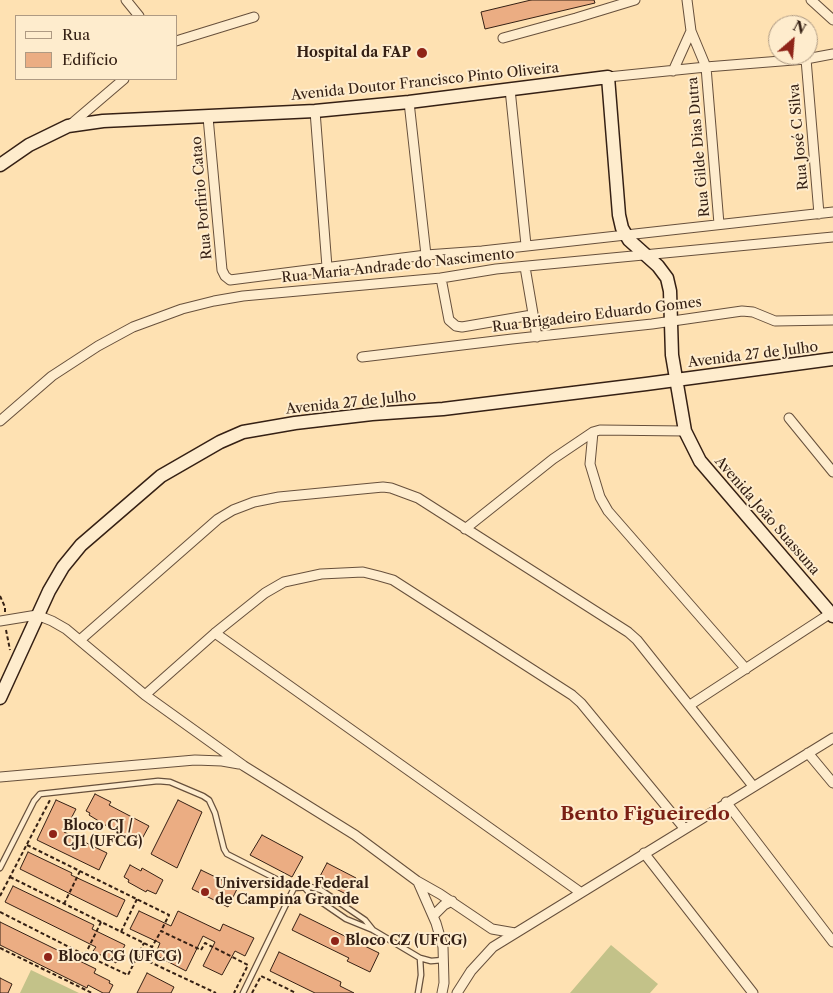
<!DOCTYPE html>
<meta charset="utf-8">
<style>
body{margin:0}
#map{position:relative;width:833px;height:993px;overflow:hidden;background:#fee1b2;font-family:"Libre Caslon Text",serif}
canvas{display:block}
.legend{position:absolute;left:15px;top:15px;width:162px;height:65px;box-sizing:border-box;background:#feeccd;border:1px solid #ae9a83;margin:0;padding:6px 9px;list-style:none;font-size:15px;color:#352014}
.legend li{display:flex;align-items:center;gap:10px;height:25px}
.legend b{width:25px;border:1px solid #ae9a83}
.north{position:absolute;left:768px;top:15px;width:50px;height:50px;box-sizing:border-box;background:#feeccd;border:1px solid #ae9a83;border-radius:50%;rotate:27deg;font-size:14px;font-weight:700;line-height:20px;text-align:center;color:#352014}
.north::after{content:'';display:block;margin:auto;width:18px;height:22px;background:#8f2418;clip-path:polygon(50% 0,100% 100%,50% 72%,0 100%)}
</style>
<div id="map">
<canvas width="833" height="993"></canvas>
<ul class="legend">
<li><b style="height:6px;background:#feeccd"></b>Rua</li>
<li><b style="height:14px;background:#ebad83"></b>Edifício</li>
</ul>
<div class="north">N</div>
</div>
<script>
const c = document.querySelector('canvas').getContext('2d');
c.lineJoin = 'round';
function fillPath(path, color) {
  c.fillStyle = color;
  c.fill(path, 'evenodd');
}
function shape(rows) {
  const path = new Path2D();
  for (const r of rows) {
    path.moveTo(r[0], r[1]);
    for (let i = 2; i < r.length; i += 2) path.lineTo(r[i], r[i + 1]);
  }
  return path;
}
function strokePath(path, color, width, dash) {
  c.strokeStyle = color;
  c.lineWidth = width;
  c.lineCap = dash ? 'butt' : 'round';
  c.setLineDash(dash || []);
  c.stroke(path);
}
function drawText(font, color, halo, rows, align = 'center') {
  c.font = font + ' "Libre Caslon Text",serif';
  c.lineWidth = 4;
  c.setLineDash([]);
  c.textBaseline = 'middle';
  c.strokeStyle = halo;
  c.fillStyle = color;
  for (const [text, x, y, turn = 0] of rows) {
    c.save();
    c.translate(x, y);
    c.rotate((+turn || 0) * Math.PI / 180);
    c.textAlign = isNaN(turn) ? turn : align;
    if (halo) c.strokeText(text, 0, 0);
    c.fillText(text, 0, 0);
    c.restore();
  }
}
const green = shape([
 [611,945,658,984,650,993,570,993],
 [31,970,79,993,20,993]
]);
const building = shape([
 [531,0,594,0,595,3,485,29,481,12,531,0],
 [95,794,111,802,109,805,149,826,138,846,122,837,123,836,89,815,90,813,86,811,95,794],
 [56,800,76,809,64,832,107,853,99,870,37,840,56,800],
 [178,800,202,812,177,868,151,854,178,800],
 [262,835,303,857,292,877,250,855,262,835],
 [28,852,72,873,71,875,125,900,117,917,20,869,28,852],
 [327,863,356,878,348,895,318,880,327,863],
 [130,865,141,871,142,868,163,880,156,894,147,890,146,892,128,882,129,880,124,877,130,865],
 [201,870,232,885,231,886,237,889,228,907,192,889,201,870],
 [13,886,94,925,92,929,125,945,116,963,93,951,96,947,5,902,13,886],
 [139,911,171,926,178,911,220,931,223,924,254,938,245,956,235,951,222,975,203,966,215,942,203,936,186,971,155,955,160,943,130,929,139,911],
 [300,914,379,953,370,972,347,961,349,958,292,930,300,914],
 [0,922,96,969,94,973,110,981,109,983,113,985,109,993,103,993,88,985,87,988,0,945,0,922],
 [279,952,341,982,340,986,354,993,315,993,270,971,279,952],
 [147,973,174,987,171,993,137,993,147,973],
 [0,978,12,984,8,993,0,993,0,978]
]);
const path = shape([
 [0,596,5,607,5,612],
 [6,630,10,650],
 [27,845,169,915,161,931],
 [10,877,152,947,161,931,201,950,205,943,248,965,234,993],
 [0,896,50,800],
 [64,904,80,871],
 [0,912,85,955],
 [101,922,85,955,128,975,144,943],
 [121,932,137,899],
 [0,948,92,993],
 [137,956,216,993],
 [252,993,261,976,296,993]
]);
const lane = shape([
 [0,868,34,801,40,794,158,781,170,782,203,796,209,800,215,813,224,849,227,854,294,888,311,887,321,890,365,920,373,930],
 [305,888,311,895,346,919,373,930,420,958,421,975,418,993],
 [420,958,431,961,443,960],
 [243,993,294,888]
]);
const street = shape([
 [126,0,139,16],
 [687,0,691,31,706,67,719,224],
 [811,0,833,20],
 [503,38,576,18,635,0],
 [176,41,254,17],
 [806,59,819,214],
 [673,71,691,31],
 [608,77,706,67,806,59,833,54],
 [510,89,526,245],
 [409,102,426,255],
 [315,111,327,267],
 [208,117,222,270,225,276,230,280,426,255,482,251,833,212],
 [69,126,124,79],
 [525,267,537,337],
 [441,278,449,320,456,326,462,327,532,315],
 [362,357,512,339,652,324,742,311,753,312,775,321,833,320],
 [789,418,833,472],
 [0,421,52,376,98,346,133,327,182,309,214,301,243,296,441,278,496,269,833,237],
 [593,432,590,464,600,497,608,511,746,669],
 [465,529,553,459,593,432,600,430,685,431],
 [0,621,37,615,52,621,66,629,145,695,244,766,355,835,417,881,440,894,492,929,515,933],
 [215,633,580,892],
 [80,640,218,519,233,510,254,502,279,497,383,487,391,488,418,498,628,632,637,640,753,786],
 [145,695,215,633,265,593,284,582,321,574,363,572,379,576,393,580,572,695,581,703,684,828],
 [690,705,831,613],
 [808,753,833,783],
 [0,777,195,760,222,761,239,764],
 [726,802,833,942],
 [644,853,753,993],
 [418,882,436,923,443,947,444,983,442,993],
 [433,916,444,905,452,901],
 [457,993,471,971,493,947,833,738]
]);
const secondary = shape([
 [0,165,29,145,68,126,103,121,315,111,409,102,608,77,619,215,622,228,629,240,658,266,667,278,670,291,672,355,685,431,700,461,833,616],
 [0,698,49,591,63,567,81,545,161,476,220,442,243,432,295,423,372,414,443,409,646,384,833,359]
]);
const markers = [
 [422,53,6,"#8f2418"],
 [53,834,5,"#8f2418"],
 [205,892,5,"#8f2418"],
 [335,941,5,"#8f2418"],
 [48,957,5,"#8f2418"]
];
const poiNames = [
 ["Hospital da FAP",411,53,"right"],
 ["Bloco CJ /",63,826],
 ["CJ1 (UFCG)",63,842],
 ["Universidade Federal",215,884],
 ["de Campina Grande",215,900],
 ["Bloco CZ (UFCG)",345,941],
 ["Bloco CG (UFCG)",58,957]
];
const streetNames = [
 ["Avenida Doutor Francisco Pinto Oliveira",425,82,-6],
 ["Rua José C Silva",799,137,-95],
 ["Rua Gilde Dias Dutra",699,147,-95],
 ["Rua Porfirio Catao",202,198,-95],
 ["Rua Maria Andrade do Nascimento",398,266,-6],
 ["Rua Brigadeiro Eduardo Gomes",597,315,-7],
 ["Avenida 27 de Julho",753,355,-7],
 ["Avenida 27 de Julho",351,403,-6],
 ["Avenida João Suassuna",767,516,49]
];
const districtNames = [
 ["Bento Figueiredo",645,815]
];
fillPath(green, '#c3c289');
fillPath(building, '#ebad83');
strokePath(building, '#352014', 1);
strokePath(lane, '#67503c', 7);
strokePath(street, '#67503c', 11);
strokePath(secondary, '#352014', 15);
strokePath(path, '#352014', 2, [4, 2.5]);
strokePath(lane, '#feeccd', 4.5);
strokePath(street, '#feeccd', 9);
strokePath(secondary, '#feeccd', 12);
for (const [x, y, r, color] of markers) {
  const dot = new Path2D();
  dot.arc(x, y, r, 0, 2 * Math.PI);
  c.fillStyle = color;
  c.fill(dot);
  strokePath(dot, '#feeccd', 2);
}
drawText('bold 14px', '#352014', '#feeccd', poiNames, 'left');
drawText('14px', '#352014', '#feeccd', streetNames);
drawText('bold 19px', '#7a1f14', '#feeccd', districtNames);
</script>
